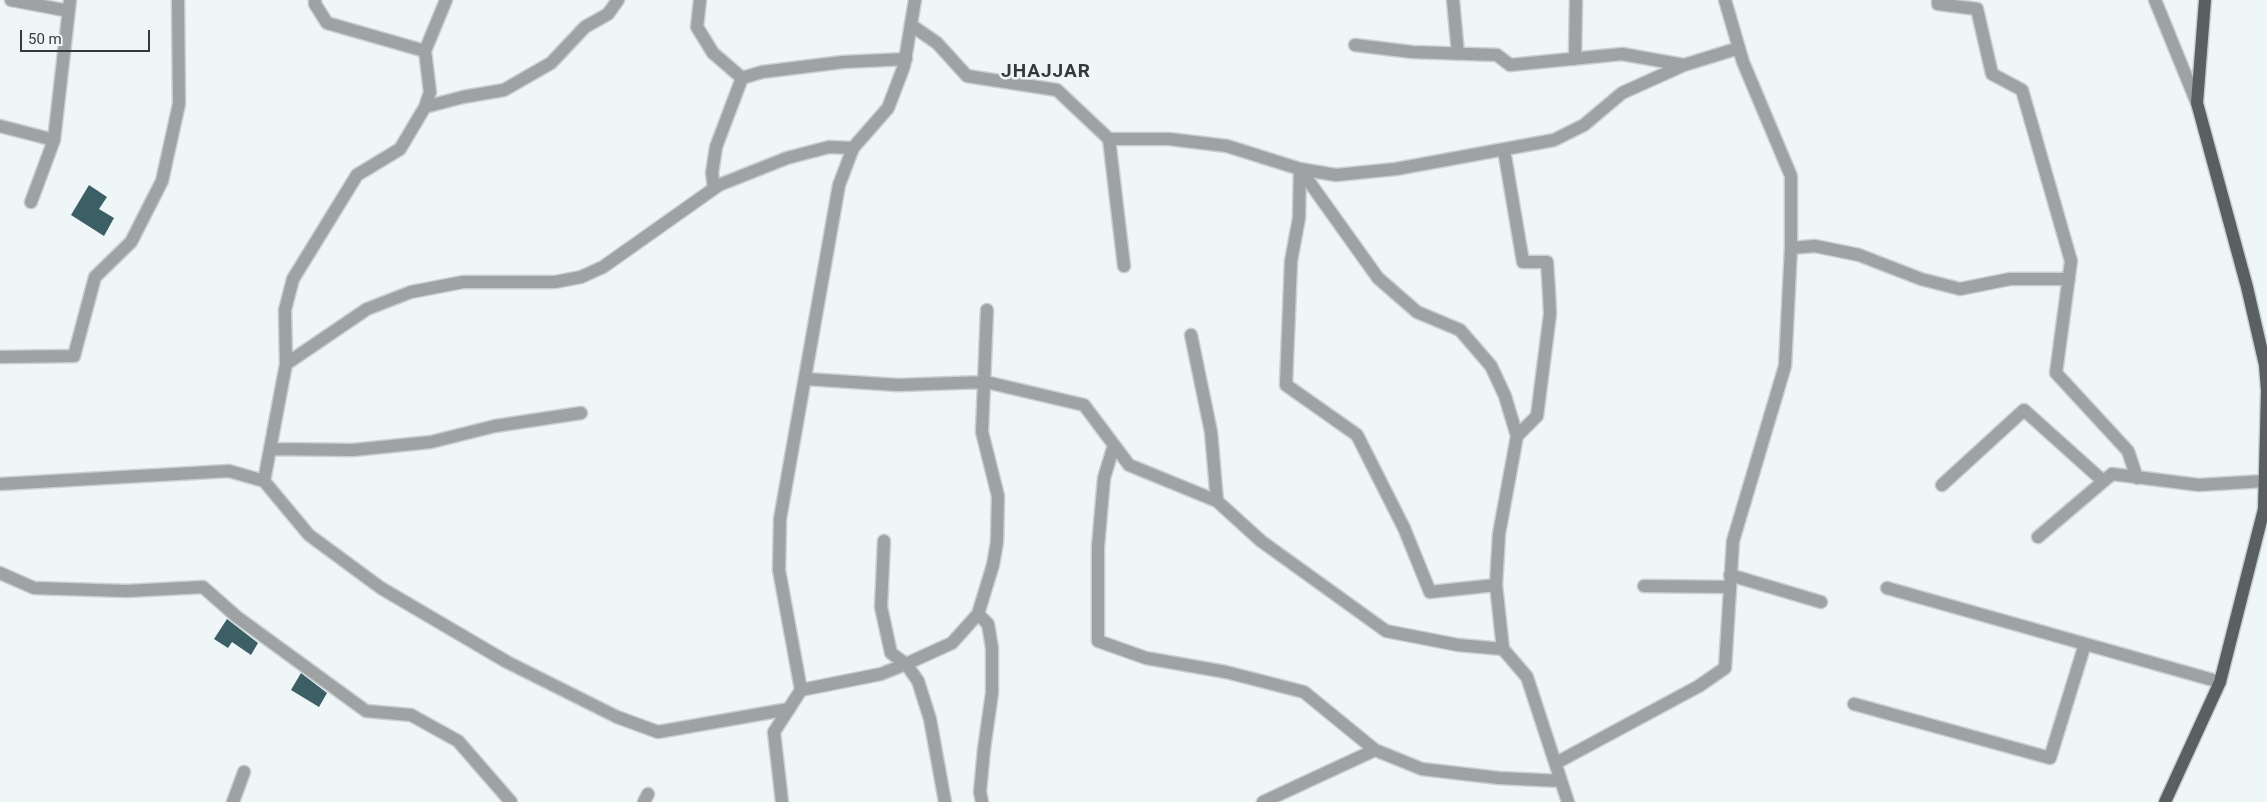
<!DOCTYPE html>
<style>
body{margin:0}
#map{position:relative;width:2267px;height:802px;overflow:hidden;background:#eef6f7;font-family:Roboto,sans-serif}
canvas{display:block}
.scale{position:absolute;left:20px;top:30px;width:130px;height:22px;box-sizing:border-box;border:2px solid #36393a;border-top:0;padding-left:6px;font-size:15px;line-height:18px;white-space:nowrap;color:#36393a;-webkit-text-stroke:4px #eef6f7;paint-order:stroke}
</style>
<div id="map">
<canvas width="2267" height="802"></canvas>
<div class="scale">50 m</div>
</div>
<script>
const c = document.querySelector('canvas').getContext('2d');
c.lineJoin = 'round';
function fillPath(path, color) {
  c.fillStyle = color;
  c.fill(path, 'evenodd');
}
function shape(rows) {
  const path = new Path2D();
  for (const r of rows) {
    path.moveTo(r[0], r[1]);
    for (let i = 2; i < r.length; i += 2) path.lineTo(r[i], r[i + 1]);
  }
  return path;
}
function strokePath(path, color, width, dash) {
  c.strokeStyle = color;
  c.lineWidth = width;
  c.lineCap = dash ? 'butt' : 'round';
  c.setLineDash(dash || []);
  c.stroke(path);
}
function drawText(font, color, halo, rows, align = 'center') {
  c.font = font + ' Roboto,sans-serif';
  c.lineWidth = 5;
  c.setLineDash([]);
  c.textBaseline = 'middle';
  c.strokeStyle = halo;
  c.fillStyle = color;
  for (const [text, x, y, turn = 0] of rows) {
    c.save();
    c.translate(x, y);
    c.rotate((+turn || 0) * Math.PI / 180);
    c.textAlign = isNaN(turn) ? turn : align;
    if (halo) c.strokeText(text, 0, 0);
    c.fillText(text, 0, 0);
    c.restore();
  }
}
const building = shape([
 [89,185,107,197,99,209,114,218,104,236,71,215],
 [227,619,258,643,251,655,232,642,228,648,214,639],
 [301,673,327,693,319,707,291,690]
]);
const minor = shape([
 [11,0,69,11],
 [315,0,315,4,327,23,425,51],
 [700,0,697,27,713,53,742,78],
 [1453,0,1458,54],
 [1938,0,1938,4,1977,9,1992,74,2022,90,2071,261,2056,373,2128,451,2137,478],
 [911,25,937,43,967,76,1057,90,1109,139,1169,139,1227,146,1300,169,1336,175,1396,169,1554,140,1584,125,1622,93,1684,65,1739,48],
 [1355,45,1412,52,1497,55,1510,65,1622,54,1684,65],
 [1575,59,1576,0],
 [425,107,463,97,504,90,551,63,585,27,608,14,618,0],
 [0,126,54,140],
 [1109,139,1124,266],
 [1504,150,1523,262,1547,262,1549,292,1550,314,1537,416,1517,436],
 [1300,169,1378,278,1417,312,1460,330,1491,366,1505,396,1517,436,1499,534,1496,585,1503,649],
 [1300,169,1299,218,1291,261,1286,385,1357,435,1404,528,1430,592,1496,585],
 [714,188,712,173,716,147,742,78,762,72,843,62,906,59],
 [31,202,54,140,70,0],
 [1791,248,1815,246,1859,255,1921,279,1960,289,2010,279,2069,279],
 [1191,335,1211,432,1217,501],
 [0,357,74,356,95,277,131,242,162,181,179,104,178,0],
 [286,364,367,309,411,292,463,282,555,282,581,277,603,267,719,185,787,158,829,147,853,148],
 [806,379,898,385,986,382,1084,405,1129,465,1217,501,1261,541,1386,631,1458,645,1503,649,1527,677,1568,802],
 [1114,445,1104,478,1098,547,1098,641,1146,658,1226,672,1304,692,1375,750,1422,769,1499,778,1561,781],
 [270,449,353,450,431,442,495,426,581,413],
 [264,481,286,364,285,310,293,279,357,175,400,149,425,107,430,92,425,51,446,0],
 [0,484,229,471,264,481,309,535,381,588,507,662,617,717,658,732,789,709],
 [1942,485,2024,410,2103,481],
 [2038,537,2112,474,2199,485,2265,481],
 [884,541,881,607,891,653,906,664,918,681,930,719,945,802],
 [0,573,34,588,127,591,203,587,237,617,366,711,411,715,458,741,511,802],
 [1730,575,1821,602],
 [1644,586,1729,587],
 [1887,588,2220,682],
 [978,614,988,624,992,648,992,693,984,749,980,792,982,802],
 [801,690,881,674,906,664,952,643,978,614,993,565,997,542,998,496,982,432,987,310],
 [1854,704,2050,758,2085,644],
 [1556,763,1699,686,1725,668,1733,541,1785,366,1791,248,1791,176,1743,62,1725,0],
 [233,802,244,772],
 [644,802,648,794],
 [1263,802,1375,750]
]);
const tertiary = shape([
 [2155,0,2197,103],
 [782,802,774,732,801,690,779,570,780,519,839,185,853,148,888,108,904,66,915,0]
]);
const primary = shape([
 [2205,0,2197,103,2247,287,2265,365,2267,390],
 [2165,802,2220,682,2264,509,2267,392]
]);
const districtNames = [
 ["JHAJJAR",1046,72]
];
fillPath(building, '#3c5f66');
strokePath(minor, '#c9d0d1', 15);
strokePath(tertiary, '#c9d0d1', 15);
strokePath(primary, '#c9d0d1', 15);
strokePath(minor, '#9fa2a3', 12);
strokePath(tertiary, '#9fa2a3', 12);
strokePath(primary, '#5a5f61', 12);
c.letterSpacing = '1px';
drawText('bold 19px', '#36393a', '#eef6f7', districtNames);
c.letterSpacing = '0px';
</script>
